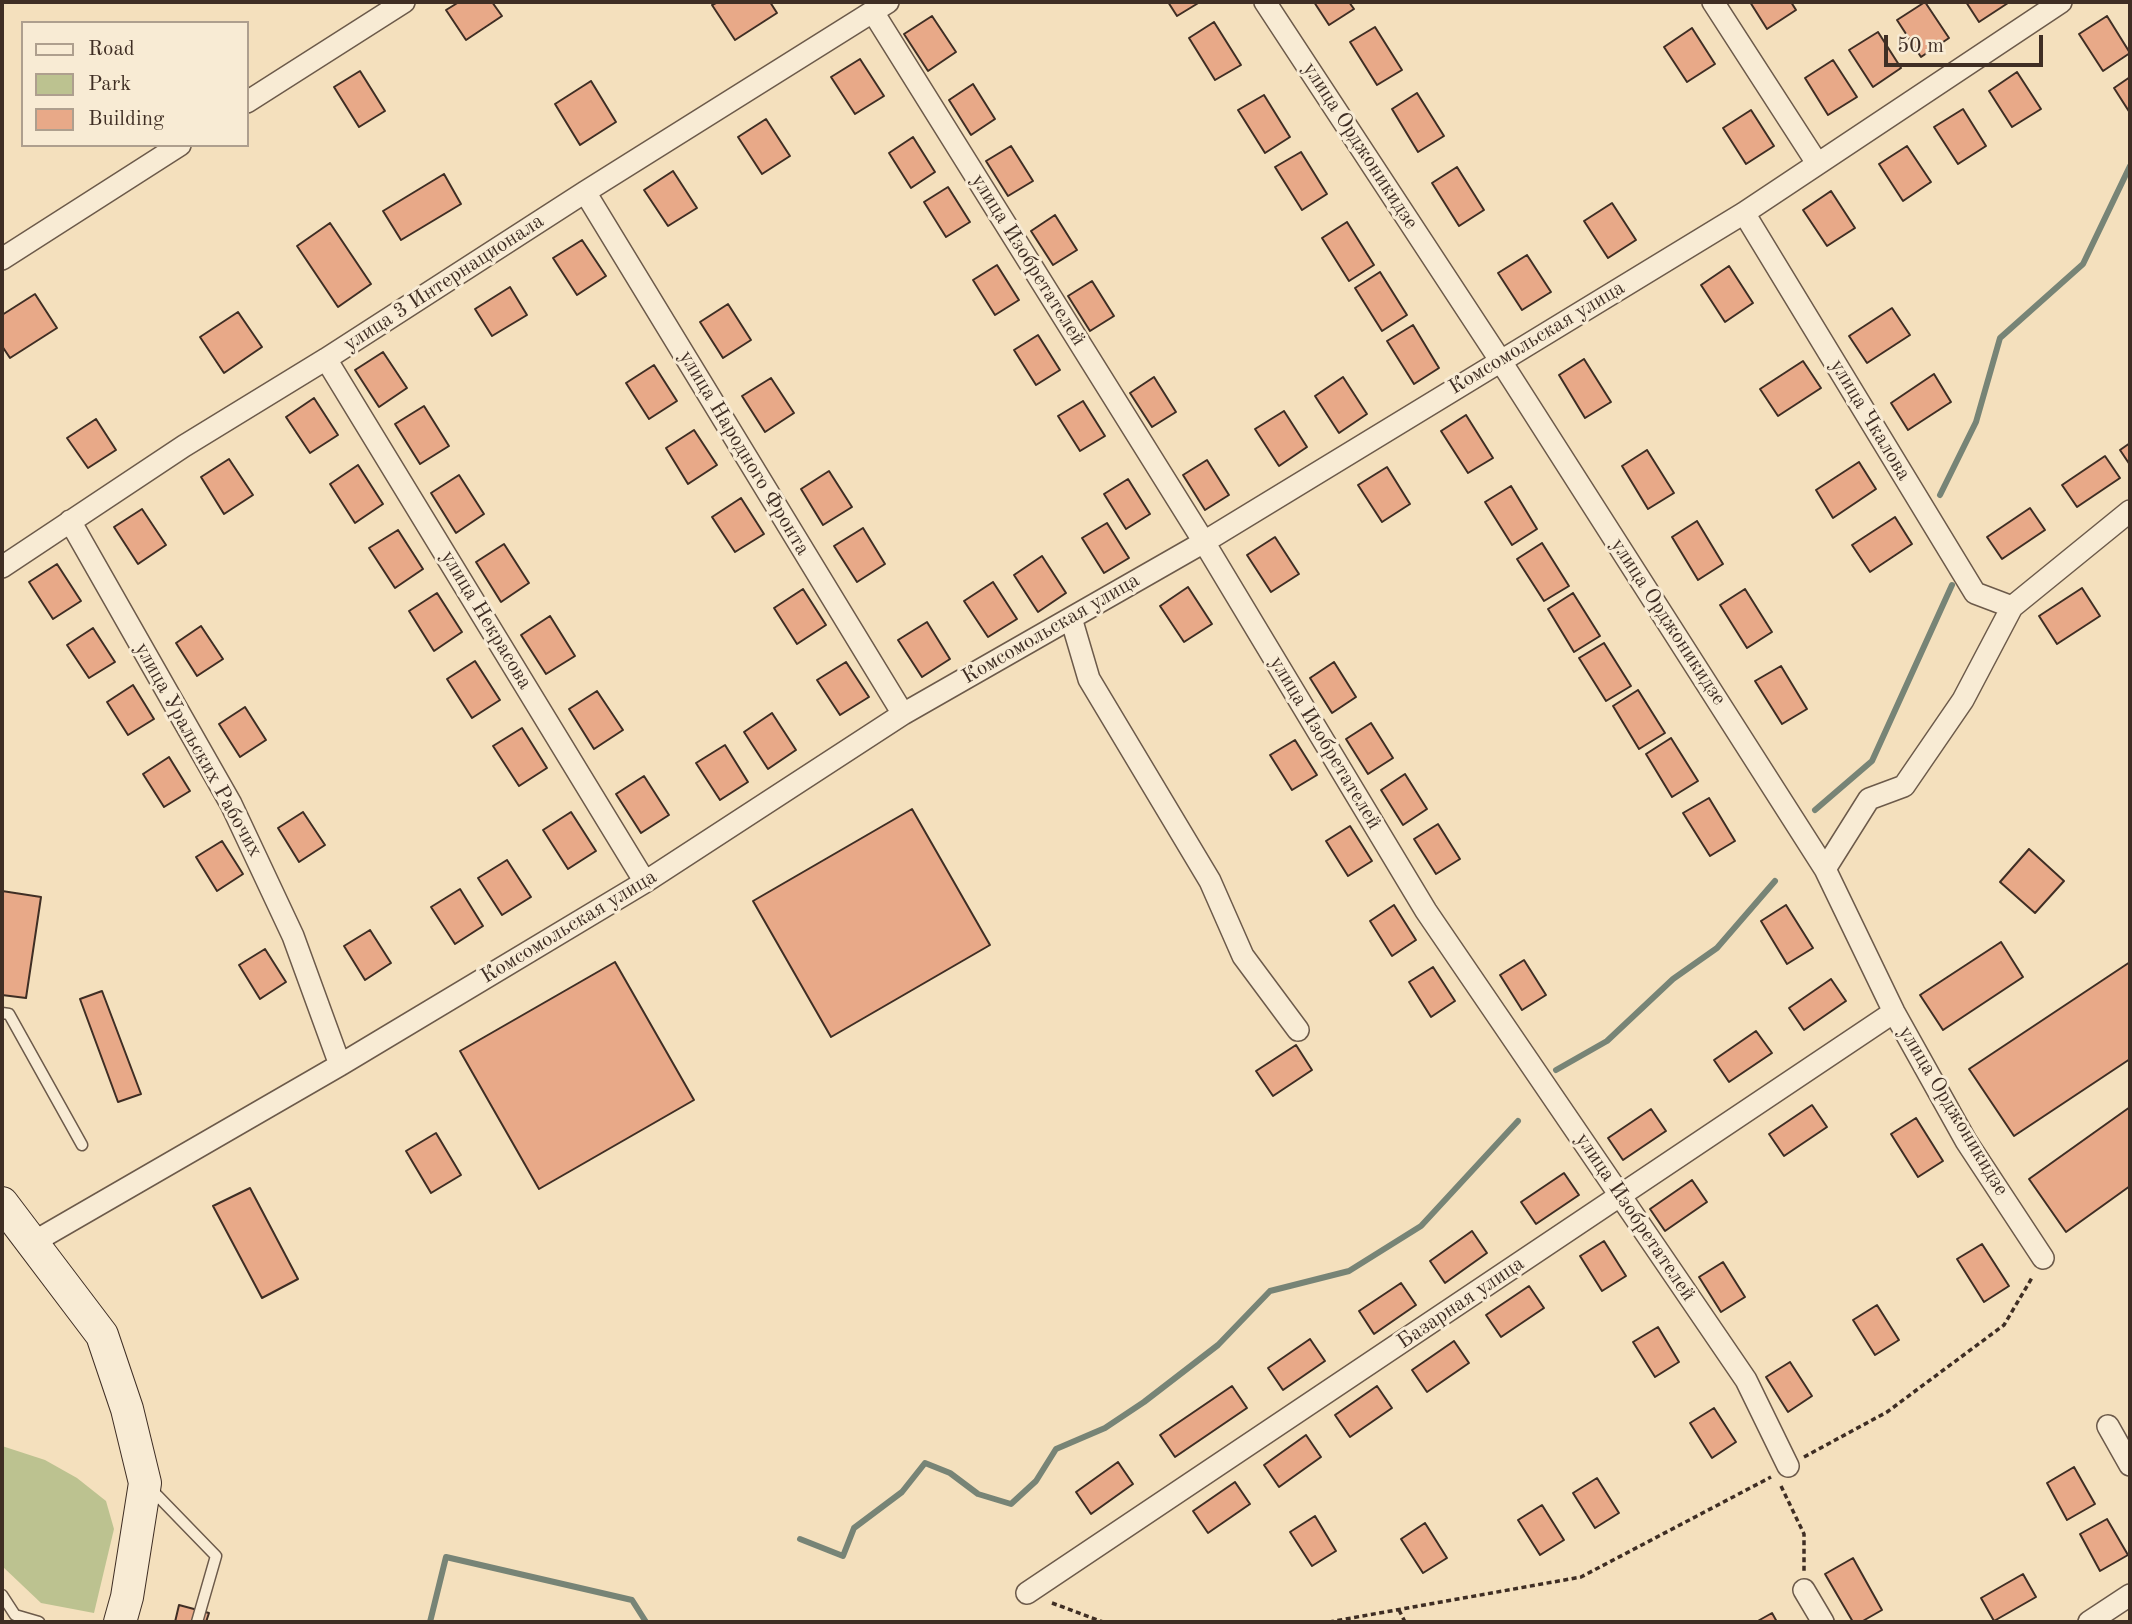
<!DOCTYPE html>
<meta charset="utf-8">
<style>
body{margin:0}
#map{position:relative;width:2132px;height:1624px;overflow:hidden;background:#f4e0bd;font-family:"Old Standard TT",serif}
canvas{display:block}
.frame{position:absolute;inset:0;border:4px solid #3f2e24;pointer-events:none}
.legend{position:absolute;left:21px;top:21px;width:228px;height:126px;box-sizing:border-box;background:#f8ebd4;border:2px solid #ae9f8e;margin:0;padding:9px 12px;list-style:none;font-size:21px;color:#3f2e24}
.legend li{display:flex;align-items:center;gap:14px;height:35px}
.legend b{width:35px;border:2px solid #ae9f8e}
.scale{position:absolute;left:1884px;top:35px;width:159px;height:32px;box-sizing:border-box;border:4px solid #3f2e24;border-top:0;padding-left:9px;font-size:21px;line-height:24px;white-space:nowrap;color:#3f2e24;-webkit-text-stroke:5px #f8ebd4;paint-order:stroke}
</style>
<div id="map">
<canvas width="2132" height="1624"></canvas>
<div class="frame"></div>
<ul class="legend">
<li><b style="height:9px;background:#f8ebd4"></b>Road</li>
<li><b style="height:19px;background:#bcc290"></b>Park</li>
<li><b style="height:19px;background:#e8a988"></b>Building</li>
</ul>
<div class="scale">50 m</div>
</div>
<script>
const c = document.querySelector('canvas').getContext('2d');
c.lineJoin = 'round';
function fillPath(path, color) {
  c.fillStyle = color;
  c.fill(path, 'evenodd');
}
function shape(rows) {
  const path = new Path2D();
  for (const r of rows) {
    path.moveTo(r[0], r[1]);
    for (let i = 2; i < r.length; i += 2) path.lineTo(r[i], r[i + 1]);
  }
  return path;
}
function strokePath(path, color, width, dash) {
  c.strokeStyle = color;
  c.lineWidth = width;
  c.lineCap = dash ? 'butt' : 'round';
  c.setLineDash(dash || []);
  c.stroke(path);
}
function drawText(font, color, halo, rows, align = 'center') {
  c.font = font + ' "Old Standard TT",serif';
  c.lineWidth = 6;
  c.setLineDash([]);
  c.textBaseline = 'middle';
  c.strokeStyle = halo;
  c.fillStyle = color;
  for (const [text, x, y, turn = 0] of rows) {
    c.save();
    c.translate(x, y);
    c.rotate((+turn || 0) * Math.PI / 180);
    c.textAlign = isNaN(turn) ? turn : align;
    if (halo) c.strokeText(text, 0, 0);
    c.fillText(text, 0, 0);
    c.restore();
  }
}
const green = shape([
 [2,1446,45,1460,77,1478,106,1501,114,1529,94,1613,41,1603,2,1566]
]);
const stream = shape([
 [1940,495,1976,422,2000,338,2083,264,2130,166],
 [1815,810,1872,761,1952,585],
 [1556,1070,1607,1041,1673,979,1717,948,1775,881],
 [800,1539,843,1556,854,1528,902,1492,925,1463,950,1473,978,1494,1011,1504,1036,1481,1056,1449,1105,1428,1144,1402,1218,1345,1270,1291,1349,1271,1421,1226,1518,1121],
 [430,1622,446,1557,632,1600,646,1622]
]);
const building = shape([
 [459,2,492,2,502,16,466,40,446,10,459,2],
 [718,2,770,2,777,13,735,40,712,5,718,2],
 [1168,2,1200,2,1177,16,1168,2],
 [1314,2,1349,2,1354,9,1329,25,1314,2],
 [1750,2,1791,2,1796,10,1767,29,1750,2],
 [1925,2,1949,38,1921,57,1897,20,1925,2],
 [1966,2,2007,2,2008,3,1979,22,1966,2],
 [932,16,956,52,928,71,904,34,932,16],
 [2107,16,2130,53,2103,71,2079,34,2107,16],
 [1214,22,1241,65,1215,80,1189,38,1214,22],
 [1375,27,1402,70,1377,85,1350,42,1375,27],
 [1692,28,1715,64,1687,82,1664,47,1692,28],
 [1878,32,1901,68,1873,87,1849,50,1878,32],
 [860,59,884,96,855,114,831,77,860,59],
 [1833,60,1857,97,1828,115,1805,78,1833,60],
 [360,71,385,111,359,127,334,87,360,71],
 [2017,72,2041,109,2012,127,1989,91,2017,72],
 [2130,77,2130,113,2114,88,2130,77],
 [591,81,616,122,580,145,555,104,591,81],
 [973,84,995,119,971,135,949,100,973,84],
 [1417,93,1444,136,1418,152,1392,109,1417,93],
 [1264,95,1290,137,1265,153,1238,110,1264,95],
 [1963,109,1986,146,1958,164,1934,127,1963,109],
 [1751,110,1774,146,1746,164,1723,128,1751,110],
 [766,119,790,156,762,174,738,137,766,119],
 [913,137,935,172,911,188,889,153,913,137],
 [1011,146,1033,181,1008,196,986,161,1011,146],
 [1907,146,1931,182,1903,201,1879,164,1907,146],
 [1301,152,1327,194,1302,210,1275,167,1301,152],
 [1457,167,1484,210,1459,226,1432,183,1457,167],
 [673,171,697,208,668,226,644,190,673,171],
 [444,174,461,204,401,240,383,211,444,174],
 [948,187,970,222,946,237,924,202,948,187],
 [1831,191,1855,228,1827,246,1803,210,1831,191],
 [1612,203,1636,240,1608,258,1584,221,1612,203],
 [1055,215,1077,250,1053,265,1031,231,1055,215],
 [1347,222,1374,265,1349,281,1322,238,1347,222],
 [330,223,371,284,338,307,297,246,330,223],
 [582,240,606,276,577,295,553,258,582,240],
 [1527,255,1551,292,1522,310,1498,273,1527,255],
 [997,265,1019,300,995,315,973,280,997,265],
 [1729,266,1753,303,1725,322,1701,285,1729,266],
 [1380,272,1407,315,1382,331,1355,288,1380,272],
 [1092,281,1114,316,1090,331,1068,296,1092,281],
 [510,287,527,315,492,336,475,309,510,287],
 [35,294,57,328,10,358,2,346,2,315,35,294],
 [728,304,751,340,723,358,700,322,728,304],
 [1892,308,1910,335,1867,363,1849,336,1892,308],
 [238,312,262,347,224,373,200,337,238,312],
 [1413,325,1439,368,1414,384,1387,341,1413,325],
 [1038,335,1060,370,1036,385,1014,350,1038,335],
 [383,352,407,388,379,407,355,370,383,352],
 [1584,359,1611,402,1585,418,1559,375,1584,359],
 [1803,361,1821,388,1778,416,1760,389,1803,361],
 [654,365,677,401,649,419,626,383,654,365],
 [1934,374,1951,402,1908,430,1891,403,1934,374],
 [1154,377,1176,412,1152,427,1130,393,1154,377],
 [1343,377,1367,414,1339,433,1315,396,1343,377],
 [771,378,794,413,765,432,742,396,771,378],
 [314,398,338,435,310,453,286,417,314,398],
 [1083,401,1105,436,1080,451,1058,416,1083,401],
 [424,406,449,446,420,464,395,424,424,406],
 [1284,411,1307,447,1279,466,1255,429,1284,411],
 [1466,415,1493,458,1468,473,1441,431,1466,415],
 [96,419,116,450,88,468,67,438,96,419],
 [694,430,717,465,688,484,666,448,694,430],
 [2130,443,2130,465,2120,450,2130,443],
 [1647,450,1674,493,1648,509,1622,466,1647,450],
 [2105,456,2120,478,2077,507,2062,485,2105,456],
 [229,459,253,495,224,514,201,477,229,459],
 [1207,460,1229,495,1205,510,1183,475,1207,460],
 [1859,462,1876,489,1833,518,1816,490,1859,462],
 [358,465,383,504,355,523,330,484,358,465],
 [1387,467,1410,504,1382,522,1358,485,1387,467],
 [829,471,852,507,823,525,801,489,829,471],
 [459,475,484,514,456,533,431,493,459,475],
 [1128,479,1150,514,1126,529,1104,494,1128,479],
 [1511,486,1537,529,1512,545,1485,502,1511,486],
 [741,498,764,534,735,552,712,517,741,498],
 [2030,508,2045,530,2002,559,1987,537,2030,508],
 [142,509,166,545,138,564,114,527,142,509],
 [1895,517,1912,544,1870,572,1852,545,1895,517],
 [1697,521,1723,564,1698,580,1672,537,1697,521],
 [1107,523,1129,558,1104,573,1082,538,1107,523],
 [863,528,885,564,857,582,834,546,863,528],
 [398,530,423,569,395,588,369,548,398,530],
 [1275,537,1299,574,1271,592,1247,555,1275,537],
 [1542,543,1569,586,1544,601,1517,559,1542,543],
 [504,544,529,583,501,602,476,562,504,544],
 [1042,556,1066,593,1038,612,1014,575,1042,556],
 [57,564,81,601,53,619,29,582,57,564],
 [993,582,1017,619,988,637,964,601,993,582],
 [1188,587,1212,624,1184,642,1160,606,1188,587],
 [2082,588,2100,616,2057,644,2039,616,2082,588],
 [803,589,826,625,797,644,774,608,803,589],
 [1745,589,1772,632,1747,648,1720,605,1745,589],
 [437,593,462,632,434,651,409,611,437,593],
 [1573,593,1600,636,1574,652,1548,609,1573,593],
 [550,616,575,656,546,674,521,635,550,616],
 [927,622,950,659,922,677,898,640,927,622],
 [201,626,223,659,197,676,176,643,201,626],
 [93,628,115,662,89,678,67,645,93,628],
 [1604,643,1631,686,1606,701,1579,658,1604,643],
 [475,661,500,700,472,718,447,679,475,661],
 [846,662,869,697,840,715,817,680,846,662],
 [1334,662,1356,697,1332,713,1310,678,1334,662],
 [1781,666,1807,709,1782,724,1755,681,1781,666],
 [133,685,154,719,128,735,107,702,133,685],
 [1638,690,1665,733,1639,749,1613,706,1638,690],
 [597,691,623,730,594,749,569,709,597,691],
 [245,707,266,740,240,757,219,724,245,707],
 [772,713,796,750,768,769,744,732,772,713],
 [1371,723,1393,758,1368,774,1346,739,1371,723],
 [522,728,547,768,519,786,493,746,522,728],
 [1671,738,1698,781,1672,797,1646,754,1671,738],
 [1295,740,1317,775,1292,790,1270,755,1295,740],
 [725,745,748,782,720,800,696,763,725,745],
 [169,757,190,791,164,807,143,774,169,757],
 [1405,774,1427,809,1403,825,1381,790,1405,774],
 [644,776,669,815,641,833,616,794,644,776],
 [1709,798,1735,841,1710,856,1683,813,1709,798],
 [912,809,990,945,831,1037,753,901,912,809],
 [303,812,325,845,299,862,278,828,303,812],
 [571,812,596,851,568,869,543,830,571,812],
 [1438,824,1460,859,1436,874,1414,839,1438,824],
 [1350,826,1372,861,1348,876,1326,841,1350,826],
 [222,841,243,874,217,891,196,857,222,841],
 [2029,849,2064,881,2035,913,2000,882,2029,849],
 [507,860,531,897,502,915,478,878,507,860],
 [460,889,483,926,455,944,431,907,460,889],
 [2,891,41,897,26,998,2,995,2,891],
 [1394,905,1416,940,1392,956,1370,921,1394,905],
 [1786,905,1813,948,1787,964,1761,921,1786,905],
 [370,930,391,963,365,980,344,946,370,930],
 [2001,942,2023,977,1943,1030,1920,995,2001,942],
 [265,949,286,982,260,999,239,965,265,949],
 [1524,960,1546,995,1522,1010,1500,975,1524,960],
 [615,962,694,1100,539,1189,460,1051,615,962],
 [2130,962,2130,1059,2014,1136,1969,1069,2130,962],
 [1433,967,1455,1001,1431,1017,1409,982,1433,967],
 [1831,979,1846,1001,1804,1030,1789,1008,1831,979],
 [102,991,141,1094,118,1102,80,999,102,991],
 [1756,1031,1772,1053,1729,1082,1714,1060,1756,1031],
 [1296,1045,1312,1070,1273,1096,1256,1071,1296,1045],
 [1812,1105,1827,1127,1784,1156,1769,1134,1812,1105],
 [2130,1107,2130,1186,2066,1232,2029,1179,2130,1107],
 [1651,1109,1666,1131,1623,1160,1608,1138,1651,1109],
 [1916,1118,1943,1161,1918,1177,1891,1134,1916,1118],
 [436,1133,461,1175,431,1193,406,1151,436,1133],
 [1564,1173,1579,1195,1536,1224,1521,1202,1564,1173],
 [1692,1180,1707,1202,1665,1231,1650,1209,1692,1180],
 [250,1188,298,1279,262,1298,213,1206,250,1188],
 [1472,1231,1487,1253,1445,1283,1430,1261,1472,1231],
 [1604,1241,1626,1276,1602,1291,1580,1256,1604,1241],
 [1982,1244,2009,1286,1984,1302,1957,1259,1982,1244],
 [1723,1262,1745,1297,1721,1312,1699,1277,1723,1262],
 [1401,1283,1416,1305,1374,1334,1359,1311,1401,1283],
 [1529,1286,1544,1308,1501,1337,1486,1315,1529,1286],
 [1877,1305,1899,1340,1875,1355,1853,1320,1877,1305],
 [1658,1327,1679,1362,1655,1377,1633,1342,1658,1327],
 [1310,1339,1325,1361,1283,1390,1268,1368,1310,1339],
 [1454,1341,1469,1363,1427,1392,1412,1370,1454,1341],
 [1790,1362,1812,1396,1788,1412,1766,1377,1790,1362],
 [1232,1386,1247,1408,1175,1457,1160,1435,1232,1386],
 [1377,1386,1392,1408,1350,1437,1335,1415,1377,1386],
 [1714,1408,1736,1442,1712,1458,1690,1423,1714,1408],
 [1306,1435,1321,1457,1279,1487,1264,1465,1306,1435],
 [1118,1462,1133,1484,1091,1514,1076,1492,1118,1462],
 [2074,1467,2095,1504,2067,1520,2047,1483,2074,1467],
 [1597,1478,1619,1513,1595,1528,1573,1493,1597,1478],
 [1235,1482,1250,1504,1208,1533,1193,1511,1235,1482],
 [1542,1505,1564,1540,1540,1555,1518,1520,1542,1505],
 [1315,1516,1336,1551,1312,1566,1290,1532,1315,1516],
 [2107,1519,2128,1555,2100,1571,2080,1534,2107,1519],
 [1425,1523,1447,1558,1423,1573,1401,1539,1425,1523],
 [1853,1558,1882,1610,1861,1622,1853,1622,1825,1574,1853,1558],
 [2023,1574,2036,1597,1994,1621,1981,1598,2023,1574],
 [179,1605,209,1613,206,1622,175,1622,179,1605],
 [1772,1613,1777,1622,1756,1622,1772,1613]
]);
const path = shape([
 [1804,1457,1887,1412,2004,1325,2033,1276],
 [1781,1486,1804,1534,1804,1571],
 [1052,1603,1103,1622],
 [1399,1610,1405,1622],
 [1329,1622,1581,1577,1771,1477]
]);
const lane = shape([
 [2,1013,9,1014,82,1145],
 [149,1487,216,1556,197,1622],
 [2,1595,15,1615,39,1622]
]);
const street = shape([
 [1265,2,1500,360,1825,869,1894,1012,1966,1141,2043,1258],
 [1713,2,1817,163],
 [873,12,1204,542,1426,911,1746,1380,1788,1466],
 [247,102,404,2],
 [585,192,903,714],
 [1744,213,1975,593,2012,607],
 [2,259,180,145],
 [326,359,645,882],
 [70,521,231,804,293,936,340,1065],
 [2,567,184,446,326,359,585,192,888,2],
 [1071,618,1089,679,1210,881,1243,956,1298,1030],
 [1825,869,1869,799,1904,786,1963,700,2012,607,2130,511],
 [32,1243,340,1065,645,882,903,714,1204,542,1744,213,2061,2],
 [2108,1426,2130,1465],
 [1804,1590,1823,1622],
 [1027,1593,1894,1012],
 [2089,1622,2130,1595]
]);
const secondary = shape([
 [2,1203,102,1335,127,1409,145,1483,127,1597,120,1622]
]);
const streetNames = [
 ["улица Орджоникидзе",1360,146,57],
 ["улица Изобретателей",1028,260,58],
 ["улица 3 Интернационала",444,283,-33],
 ["Комсомольская улица",1537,338,-31],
 ["улица Чкалова",1870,420,59],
 ["улица Народного Фронта",744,453,59],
 ["улица Некрасова",486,620,59],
 ["улица Орджоникидзе",1668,622,57],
 ["Комсомольская улица",1051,629,-30],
 ["улица Изобретателей",1325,743,59],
 ["улица Уральских Рабочих",198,750,61],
 ["Комсомольская улица",569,927,-31],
 ["улица Орджоникидзе",1953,1111,59],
 ["улица Изобретателей",1635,1217,56],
 ["Базарная улица",1461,1303,-34]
];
fillPath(green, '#bcc290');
strokePath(stream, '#778476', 6);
fillPath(building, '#e8a988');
strokePath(building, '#3f2e24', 2);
strokePath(lane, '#6c5a4a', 13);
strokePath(street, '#6c5a4a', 24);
strokePath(secondary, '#3f2e24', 34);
strokePath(path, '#3f2e24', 3.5, [5, 3.5]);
strokePath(lane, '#f8ebd4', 10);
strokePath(street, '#f8ebd4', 21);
strokePath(secondary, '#f8ebd4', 32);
drawText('21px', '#3f2e24', '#f8ebd4', streetNames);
</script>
